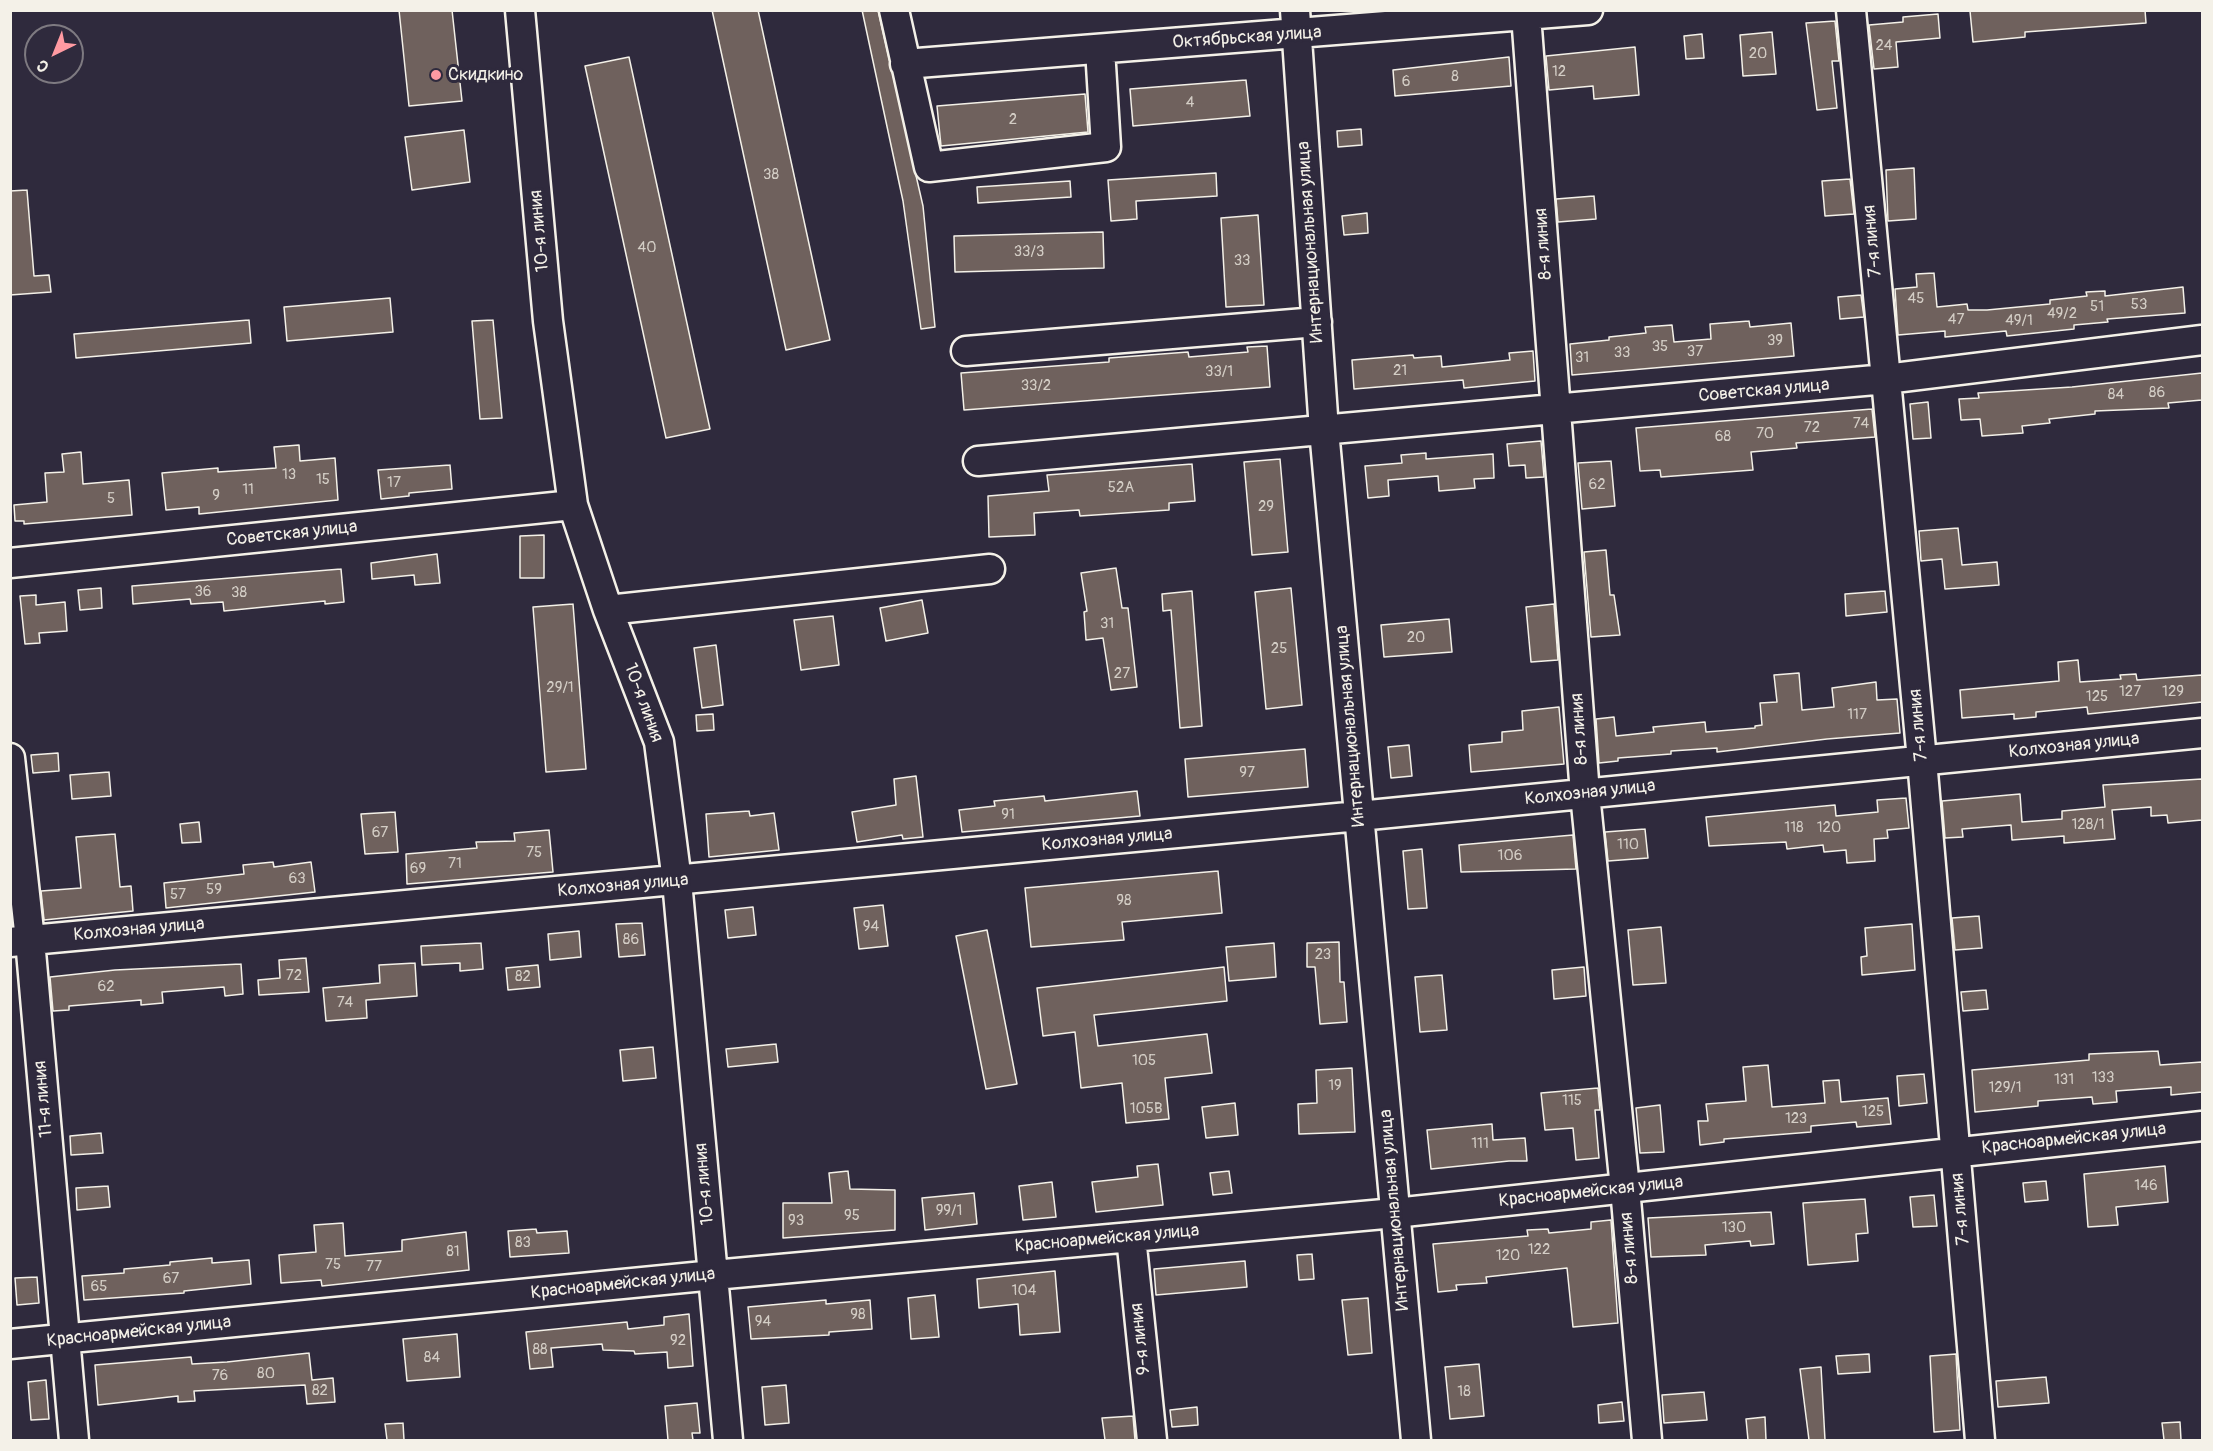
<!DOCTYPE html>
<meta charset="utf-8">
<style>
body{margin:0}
#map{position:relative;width:2213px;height:1451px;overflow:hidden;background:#2f2a3d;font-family:Pangolin,sans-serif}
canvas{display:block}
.frame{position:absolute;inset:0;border:12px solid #f4f1e8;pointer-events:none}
.north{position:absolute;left:24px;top:24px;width:60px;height:60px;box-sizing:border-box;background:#2f2a3d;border:2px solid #7e7a81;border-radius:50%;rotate:223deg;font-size:16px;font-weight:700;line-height:24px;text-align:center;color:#f4f1e8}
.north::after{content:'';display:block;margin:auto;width:21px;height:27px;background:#ff9aa2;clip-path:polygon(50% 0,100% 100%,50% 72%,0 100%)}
</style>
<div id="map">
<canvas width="2213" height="1451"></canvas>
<div class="frame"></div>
<div class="north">С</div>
</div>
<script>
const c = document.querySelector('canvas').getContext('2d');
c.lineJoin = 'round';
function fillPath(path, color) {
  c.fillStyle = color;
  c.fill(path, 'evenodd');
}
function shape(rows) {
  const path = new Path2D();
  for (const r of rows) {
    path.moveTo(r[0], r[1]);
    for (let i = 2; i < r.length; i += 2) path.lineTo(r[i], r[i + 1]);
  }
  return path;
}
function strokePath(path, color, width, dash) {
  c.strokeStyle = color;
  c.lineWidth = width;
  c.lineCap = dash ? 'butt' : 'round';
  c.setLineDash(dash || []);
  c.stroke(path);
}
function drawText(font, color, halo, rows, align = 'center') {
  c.font = font + ' Pangolin,sans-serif';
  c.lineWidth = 6;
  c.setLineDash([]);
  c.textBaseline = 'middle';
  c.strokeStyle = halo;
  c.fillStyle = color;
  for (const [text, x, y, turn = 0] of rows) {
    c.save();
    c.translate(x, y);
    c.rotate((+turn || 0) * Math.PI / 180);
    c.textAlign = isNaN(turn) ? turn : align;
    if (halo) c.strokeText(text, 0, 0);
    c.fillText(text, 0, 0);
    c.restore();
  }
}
const building = shape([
 [399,10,452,10,462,101,409,106,399,10],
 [712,10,758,10,830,340,786,350,712,10],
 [862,10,878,10,923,206,935,327,921,329,903,201,862,10],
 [2145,10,2146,23,2025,32,2025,37,1973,42,1970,11,2145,10],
 [1938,14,1940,38,1896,42,1898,67,1874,69,1869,25,1903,22,1903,17,1938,14],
 [1835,21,1839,61,1832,61,1837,108,1817,110,1806,23,1835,21],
 [1772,32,1776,74,1743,76,1740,35,1772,32],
 [1702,34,1704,58,1686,59,1684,36,1702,34],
 [1635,47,1639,95,1594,99,1593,86,1549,90,1546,56,1635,47],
 [629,57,710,429,666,438,585,66,629,57],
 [1509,57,1511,86,1395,96,1393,70,1509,57],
 [1246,80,1250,116,1133,126,1130,89,1246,80],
 [1085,94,1088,132,941,146,937,106,1085,94],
 [1361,129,1362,145,1338,147,1337,131,1361,129],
 [464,130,470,182,412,190,405,137,464,130],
 [1914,168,1916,219,1888,221,1886,170,1914,168],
 [1216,173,1217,196,1136,201,1137,219,1111,221,1108,180,1216,173],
 [1850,179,1854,214,1825,216,1822,181,1850,179],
 [1070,181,1071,197,978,203,977,187,1070,181],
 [27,190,34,276,49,275,51,292,10,295,10,191,27,190],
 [1594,196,1596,219,1558,222,1556,199,1594,196],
 [1367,213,1368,233,1344,235,1342,216,1367,213],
 [1258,215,1264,305,1226,307,1221,218,1258,215],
 [1103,232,1104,268,955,272,954,236,1103,232],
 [1934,273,1937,307,1967,304,1968,310,1987,310,2050,304,2050,300,2087,296,2086,292,2105,291,2105,296,2183,287,2185,313,2107,319,2108,322,2074,325,2074,329,2007,336,2006,331,1945,337,1945,331,1898,335,1895,289,1917,287,1916,274,1934,273],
 [1861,295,1864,317,1840,319,1838,297,1861,295],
 [390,298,393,332,287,341,284,307,390,298],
 [249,320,251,343,76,358,74,334,249,320],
 [493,320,502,418,480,419,472,321,493,320],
 [1749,321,1750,327,1791,323,1794,356,1572,375,1570,344,1609,340,1609,337,1646,333,1645,327,1672,325,1674,342,1711,339,1710,324,1749,321],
 [1267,346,1270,387,964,410,961,373,1109,362,1109,358,1188,352,1189,357,1248,352,1247,347,1267,346],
 [1533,351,1535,381,1464,388,1463,380,1354,389,1352,360,1413,355,1414,358,1441,356,1442,367,1510,360,1509,353,1533,351],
 [2202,373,2202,400,2168,403,2169,408,2095,411,2095,414,2049,419,2050,423,2022,426,2023,433,1982,436,1980,419,1961,420,1959,399,1979,398,1978,393,2072,387,2202,373],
 [1928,402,1931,438,1913,439,1910,404,1928,402],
 [1872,409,1875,437,1796,443,1797,448,1751,452,1753,470,1661,477,1660,470,1640,471,1636,428,1872,409],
 [1541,441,1544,477,1526,478,1525,465,1509,466,1507,444,1541,441],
 [299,445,300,461,335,458,338,500,199,514,199,507,166,510,162,473,218,468,218,472,276,468,274,447,299,445],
 [81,452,83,484,129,480,132,515,24,524,24,521,15,521,14,505,47,502,45,473,64,472,62,454,81,452],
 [1426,453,1426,459,1493,454,1494,478,1474,479,1475,488,1439,491,1438,476,1388,480,1389,496,1368,498,1365,466,1402,463,1401,455,1426,453],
 [1280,459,1288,552,1252,555,1244,462,1280,459],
 [1611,461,1615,506,1582,509,1578,463,1611,461],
 [1192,464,1195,501,1169,503,1169,510,1080,516,1079,510,1034,513,1035,535,989,537,988,496,1049,491,1047,475,1192,464],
 [450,465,452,489,409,493,409,496,381,499,378,470,450,465],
 [1958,528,1962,565,1997,562,1999,585,1945,589,1942,559,1921,561,1919,531,1958,528],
 [544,535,544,578,520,578,520,536,544,535],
 [1606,550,1610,595,1614,595,1620,635,1591,637,1584,552,1606,550],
 [437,554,440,583,415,585,414,575,372,579,371,563,437,554],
 [1116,568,1122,608,1128,608,1137,687,1111,690,1103,638,1086,640,1084,612,1087,611,1081,573,1116,568],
 [341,569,344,602,325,604,325,601,224,611,223,602,191,604,190,599,133,604,132,586,341,569],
 [101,588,102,608,80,610,78,590,101,588],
 [1291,588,1302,705,1266,709,1255,592,1291,588],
 [1192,591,1202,726,1180,728,1171,610,1163,611,1162,594,1192,591],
 [1885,591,1887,612,1846,616,1845,594,1885,591],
 [36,595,36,605,65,602,67,631,39,633,40,643,25,644,20,596,36,595],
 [922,600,928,633,886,641,880,608,922,600],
 [573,604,586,769,546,772,533,607,573,604],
 [1554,604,1558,660,1531,662,1526,607,1554,604],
 [833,616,839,665,801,670,794,620,833,616],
 [1449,619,1452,652,1384,657,1381,625,1449,619],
 [716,645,723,705,702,708,694,648,716,645],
 [2078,660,2080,682,2121,679,2120,675,2136,674,2137,680,2202,675,2202,702,2088,714,2087,707,2036,712,2036,717,2014,719,2014,714,1962,718,1960,690,2059,681,2058,662,2078,660],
 [1799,673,1802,710,1834,707,1832,688,1876,682,1877,700,1897,699,1900,733,1827,739,1717,752,1717,748,1671,751,1671,754,1618,758,1618,761,1599,763,1596,719,1614,717,1616,736,1654,732,1653,727,1705,722,1706,732,1755,728,1755,726,1762,725,1760,703,1777,702,1774,675,1799,673],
 [1559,707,1564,764,1471,772,1469,745,1502,742,1502,732,1523,730,1522,711,1559,707],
 [713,714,714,730,697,731,696,715,713,714],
 [1409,745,1412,776,1391,778,1388,747,1409,745],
 [1305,749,1308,787,1188,797,1185,759,1305,749],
 [58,753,59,771,33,773,31,755,58,753],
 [109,772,111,796,72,799,70,775,109,772],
 [916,776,923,837,903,839,902,835,857,842,852,812,896,805,894,779,916,776],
 [2202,779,2202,820,2168,823,2167,815,2151,816,2151,807,2112,810,2115,839,2064,843,2064,836,2012,840,2011,825,1962,829,1963,837,1945,838,1942,801,2020,794,2022,822,2062,819,2062,811,2105,807,2103,785,2202,779],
 [1137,791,1140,816,962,832,959,810,995,806,994,801,1044,796,1045,801,1137,791],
 [1906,798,1909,828,1887,830,1888,838,1874,839,1875,861,1847,863,1846,850,1824,852,1823,845,1787,849,1786,842,1709,846,1706,817,1835,805,1836,816,1878,812,1877,800,1906,798],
 [749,811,750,816,774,813,779,850,709,857,706,814,749,811],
 [395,812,398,852,365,854,361,814,395,812],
 [199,822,201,842,182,843,180,824,199,822],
 [1645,829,1648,858,1608,861,1605,832,1645,829],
 [549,830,553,872,407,884,406,854,477,848,476,842,515,841,514,833,549,830],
 [115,834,120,887,131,886,133,911,44,920,41,891,81,888,76,837,115,834],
 [1573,835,1576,869,1461,872,1459,845,1573,835],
 [1422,849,1427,908,1408,909,1403,851,1422,849],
 [273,862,274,867,311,862,315,892,166,908,164,883,244,874,243,865,273,862],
 [1218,871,1222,913,1122,922,1124,940,1031,947,1025,888,1218,871],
 [883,905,888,946,859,949,854,908,883,905],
 [753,907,756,935,728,938,725,910,753,907],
 [1979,916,1982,948,1955,950,1952,918,1979,916],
 [642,923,645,955,619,957,616,924,642,923],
 [1912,924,1915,970,1862,975,1861,957,1867,956,1865,928,1912,924],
 [1661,927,1666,983,1633,985,1628,930,1661,927],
 [987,930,1017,1084,986,1089,956,936,987,930],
 [579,931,581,957,550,960,548,934,579,931],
 [1339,942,1340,982,1344,982,1347,1022,1320,1024,1315,967,1307,967,1307,943,1339,942],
 [481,943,483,969,460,971,460,963,422,965,421,946,481,943],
 [1274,943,1276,977,1229,981,1226,947,1274,943],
 [306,958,309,992,259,995,258,980,280,978,279,960,306,958],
 [415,963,417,996,366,1000,367,1018,326,1021,323,988,380,983,379,965,415,963],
 [241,964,243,994,225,996,224,987,162,992,163,1003,141,1005,141,1000,69,1006,69,1010,53,1011,50,977,115,970,241,964],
 [538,965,540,987,508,990,506,968,538,965],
 [1224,967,1227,1001,1094,1015,1098,1046,1207,1034,1212,1073,1165,1078,1169,1119,1126,1123,1122,1083,1081,1088,1075,1032,1043,1036,1037,988,1224,967],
 [1584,967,1586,996,1554,999,1552,970,1584,967],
 [1442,975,1447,1030,1420,1032,1415,977,1442,975],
 [1986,990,1988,1009,1963,1011,1961,992,1986,990],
 [776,1044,778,1062,728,1067,726,1049,776,1044],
 [653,1047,656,1078,623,1081,620,1050,653,1047],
 [2158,1051,2160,1065,2202,1062,2202,1092,2171,1095,2171,1087,2116,1091,2117,1102,2093,1104,2092,1097,2038,1101,2038,1106,1975,1112,1972,1070,2089,1060,2089,1054,2158,1051],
 [1768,1065,1772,1107,1825,1103,1823,1081,1839,1080,1841,1102,1888,1098,1891,1124,1857,1127,1856,1122,1811,1126,1811,1132,1724,1139,1724,1142,1700,1145,1698,1121,1708,1121,1706,1104,1746,1101,1743,1067,1768,1065],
 [1352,1068,1355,1132,1299,1134,1298,1104,1317,1103,1316,1070,1352,1068],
 [1924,1074,1927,1103,1899,1106,1897,1076,1924,1074],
 [1598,1088,1600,1110,1595,1110,1599,1158,1576,1160,1573,1128,1545,1130,1541,1093,1598,1088],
 [1235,1103,1238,1135,1206,1138,1202,1107,1235,1103],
 [1660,1105,1664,1152,1640,1153,1636,1108,1660,1105],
 [1492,1124,1493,1140,1525,1138,1527,1161,1509,1161,1431,1169,1427,1130,1492,1124],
 [101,1133,103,1153,71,1155,70,1136,101,1133],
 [1158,1164,1163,1205,1096,1212,1092,1182,1138,1177,1137,1166,1158,1164],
 [2165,1166,2168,1202,2116,1207,2118,1225,2088,1227,2084,1174,2165,1166],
 [848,1171,850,1189,895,1190,895,1230,783,1238,783,1203,832,1203,829,1173,848,1171],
 [1229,1171,1232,1193,1213,1195,1210,1173,1229,1171],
 [2046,1181,2048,1200,2025,1202,2023,1183,2046,1181],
 [1052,1182,1056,1217,1023,1220,1019,1186,1052,1182],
 [108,1186,110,1207,77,1210,76,1188,108,1186],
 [974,1193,977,1224,925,1230,922,1198,974,1193],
 [1934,1195,1937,1226,1913,1227,1910,1197,1934,1195],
 [1865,1199,1868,1233,1856,1234,1858,1261,1808,1265,1803,1203,1865,1199],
 [1771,1212,1774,1244,1751,1246,1750,1241,1705,1245,1706,1255,1651,1257,1648,1218,1771,1212],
 [1611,1220,1618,1323,1573,1327,1567,1268,1486,1277,1487,1283,1456,1285,1457,1290,1438,1292,1433,1244,1528,1236,1527,1230,1548,1229,1549,1233,1591,1229,1591,1222,1611,1220],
 [343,1223,345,1256,402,1251,402,1240,466,1232,469,1270,322,1286,321,1280,281,1283,279,1255,316,1252,314,1225,343,1223],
 [536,1229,537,1233,567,1231,569,1253,510,1257,508,1231,536,1229],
 [1312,1254,1314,1279,1299,1280,1297,1255,1312,1254],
 [212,1258,212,1263,249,1260,251,1284,184,1291,184,1293,84,1300,82,1276,124,1273,124,1269,170,1265,170,1262,212,1258],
 [1245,1261,1247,1287,1156,1295,1154,1269,1245,1261],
 [1055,1271,1060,1332,1020,1335,1018,1304,979,1308,977,1279,1055,1271],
 [37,1277,39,1303,17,1305,15,1278,37,1277],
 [935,1295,939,1337,911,1339,908,1298,935,1295],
 [1368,1298,1372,1353,1348,1355,1342,1300,1368,1298],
 [826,1300,826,1304,870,1300,872,1329,829,1332,829,1335,751,1339,748,1307,826,1300],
 [689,1314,693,1366,668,1368,667,1352,635,1354,634,1351,603,1350,602,1344,551,1348,553,1367,530,1369,526,1332,627,1322,628,1329,664,1325,664,1317,689,1314],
 [457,1334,460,1377,407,1381,403,1339,457,1334],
 [309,1353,312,1380,333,1378,335,1402,307,1404,305,1385,194,1391,195,1401,178,1402,178,1396,98,1405,95,1365,191,1357,192,1364,227,1362,309,1353],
 [1869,1354,1870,1372,1838,1374,1836,1356,1869,1354],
 [1956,1354,1960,1430,1934,1432,1930,1356,1956,1354],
 [1479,1364,1484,1416,1450,1419,1445,1367,1479,1364],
 [1821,1367,1825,1440,1809,1440,1800,1369,1821,1367],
 [2046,1377,2049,1403,1998,1407,1996,1381,2046,1377],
 [46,1380,49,1419,31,1420,28,1382,46,1380],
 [786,1385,789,1423,765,1425,762,1387,786,1385],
 [1704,1392,1707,1420,1664,1423,1662,1395,1704,1392],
 [1622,1402,1624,1421,1599,1423,1598,1405,1622,1402],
 [697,1403,700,1433,692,1433,693,1440,668,1440,665,1406,697,1403],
 [1197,1407,1198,1425,1172,1427,1170,1410,1197,1407],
 [1133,1416,1135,1440,1105,1440,1102,1418,1133,1416],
 [1765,1417,1766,1440,1748,1440,1746,1419,1765,1417],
 [2180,1422,2181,1440,2164,1440,2162,1423,2180,1422],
 [403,1423,404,1440,387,1440,385,1424,403,1423]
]);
const minor = shape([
 [520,10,548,321,573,505,608,610,659,742,677,881,728,1440],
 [894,10,929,167,1106,147,1100,49],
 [1295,10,1324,430,1416,1440],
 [1851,10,1922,760,1980,1440],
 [1526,15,1585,794,1625,1188,1647,1440],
 [905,64,1588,10],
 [966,351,1317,322],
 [978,461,1886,379,2202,340],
 [10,563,573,505],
 [608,610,990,569],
 [10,758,30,940,74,1440],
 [10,942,1359,816,2202,733],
 [1131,1237,1152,1440],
 [10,1344,714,1275,1395,1213,2202,1126]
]);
const markers = [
 [436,75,6,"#ff9aa2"]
];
const numberNames = [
 ["24",1884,46],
 ["20",1758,54],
 ["12",1559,72],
 ["8",1455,77],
 ["6",1406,82],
 ["4",1190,103],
 ["2",1013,120],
 ["38",771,175],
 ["40",647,248],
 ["33/3",1029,252],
 ["33",1242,261],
 ["45",1916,299],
 ["53",2139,305],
 ["51",2097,307],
 ["49/2",2062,314],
 ["47",1956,320],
 ["49/1",2019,321],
 ["39",1775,341],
 ["35",1660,347],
 ["37",1695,352],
 ["33",1622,353],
 ["31",1582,358],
 ["21",1400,371],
 ["33/1",1219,372],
 ["33/2",1036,386],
 ["86",2157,393],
 ["84",2116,395],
 ["74",1861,424],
 ["72",1812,428],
 ["70",1765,434],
 ["68",1723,437],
 ["13",289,475],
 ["15",323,480],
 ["17",394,483],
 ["62",1597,485],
 ["52А",1121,488],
 ["11",248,490],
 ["9",216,496],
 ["5",111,499],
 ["29",1266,507],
 ["36",203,592],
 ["38",239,593],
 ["31",1107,624],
 ["20",1416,638],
 ["25",1279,649],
 ["27",1122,674],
 ["29/1",560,688],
 ["127",2130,692],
 ["129",2173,692],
 ["125",2097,697],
 ["117",1857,715],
 ["97",1247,773],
 ["91",1008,815],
 ["128/1",2088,825],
 ["118",1794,828],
 ["120",1829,828],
 ["67",380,833],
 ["110",1628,845],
 ["75",534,853],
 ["106",1510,856],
 ["71",455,864],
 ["69",418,869],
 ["63",297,879],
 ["59",214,890],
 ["57",178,895],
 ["98",1124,901],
 ["94",871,927],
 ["86",631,940],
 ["23",1323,955],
 ["72",294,976],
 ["82",523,977],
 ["62",106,987],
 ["74",345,1003],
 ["105",1144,1061],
 ["133",2103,1078],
 ["131",2064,1080],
 ["19",1335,1086],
 ["129/1",2005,1088],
 ["115",1572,1101],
 ["105В",1146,1109],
 ["125",1873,1112],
 ["123",1796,1119],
 ["111",1480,1144],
 ["146",2146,1186],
 ["99/1",949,1211],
 ["95",852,1216],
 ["93",796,1221],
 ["130",1734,1228],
 ["83",523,1243],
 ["122",1539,1250],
 ["81",453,1252],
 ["120",1508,1256],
 ["75",333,1265],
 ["77",374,1267],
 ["67",171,1279],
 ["65",99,1287],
 ["104",1024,1291],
 ["98",858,1315],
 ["94",763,1322],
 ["92",678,1341],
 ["88",540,1350],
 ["84",432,1358],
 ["80",266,1374],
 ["76",220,1376],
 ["82",320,1391],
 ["18",1464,1392]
];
const streetNames = [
 ["Октябрьская улица",1247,38,-4],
 ["10-я линия",540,231,-95],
 ["7-я линия",1873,241,-95],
 ["Интернациональная улица",1311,242,-94],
 ["8-я линия",1544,244,-94],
 ["Советская улица",1764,391,-5],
 ["Советская улица",292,534,-6],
 ["10-я линия",643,703,70],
 ["7-я линия",1919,725,-95],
 ["Интернациональная улица",1351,726,-95],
 ["8-я линия",1580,729,-94],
 ["Колхозная улица",2074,746,-6],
 ["Колхозная улица",1590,793,-6],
 ["Колхозная улица",1107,840,-5],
 ["Колхозная улица",623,886,-5],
 ["Колхозная улица",139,930,-5],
 ["11-я линия",44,1099,-95],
 ["Красноармейская улица",2074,1139,-6],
 ["10-я линия",705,1184,-95],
 ["Красноармейская улица",1591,1192,-6],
 ["7-я линия",1961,1209,-95],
 ["Интернациональная улица",1395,1210,-95],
 ["Красноармейская улица",1107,1239,-5],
 ["8-я линия",1630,1248,-95],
 ["Красноармейская улица",623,1284,-6],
 ["Красноармейская улица",139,1332,-6],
 ["9-я линия",1141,1339,-96]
];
const poiNames = [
 ["Скидкино",448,75]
];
fillPath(building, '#6f615d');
strokePath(building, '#f4f1e8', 1.5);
strokePath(minor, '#f4f1e8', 33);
strokePath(minor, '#2f2a3d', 28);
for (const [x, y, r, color] of markers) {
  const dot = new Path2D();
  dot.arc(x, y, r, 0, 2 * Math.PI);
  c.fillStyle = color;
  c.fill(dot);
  strokePath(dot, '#2f2a3d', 2);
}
drawText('15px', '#d3cdc5', null, numberNames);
drawText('18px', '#f4f1e8', '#2f2a3d', streetNames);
drawText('18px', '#f4f1e8', '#2f2a3d', poiNames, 'left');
</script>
